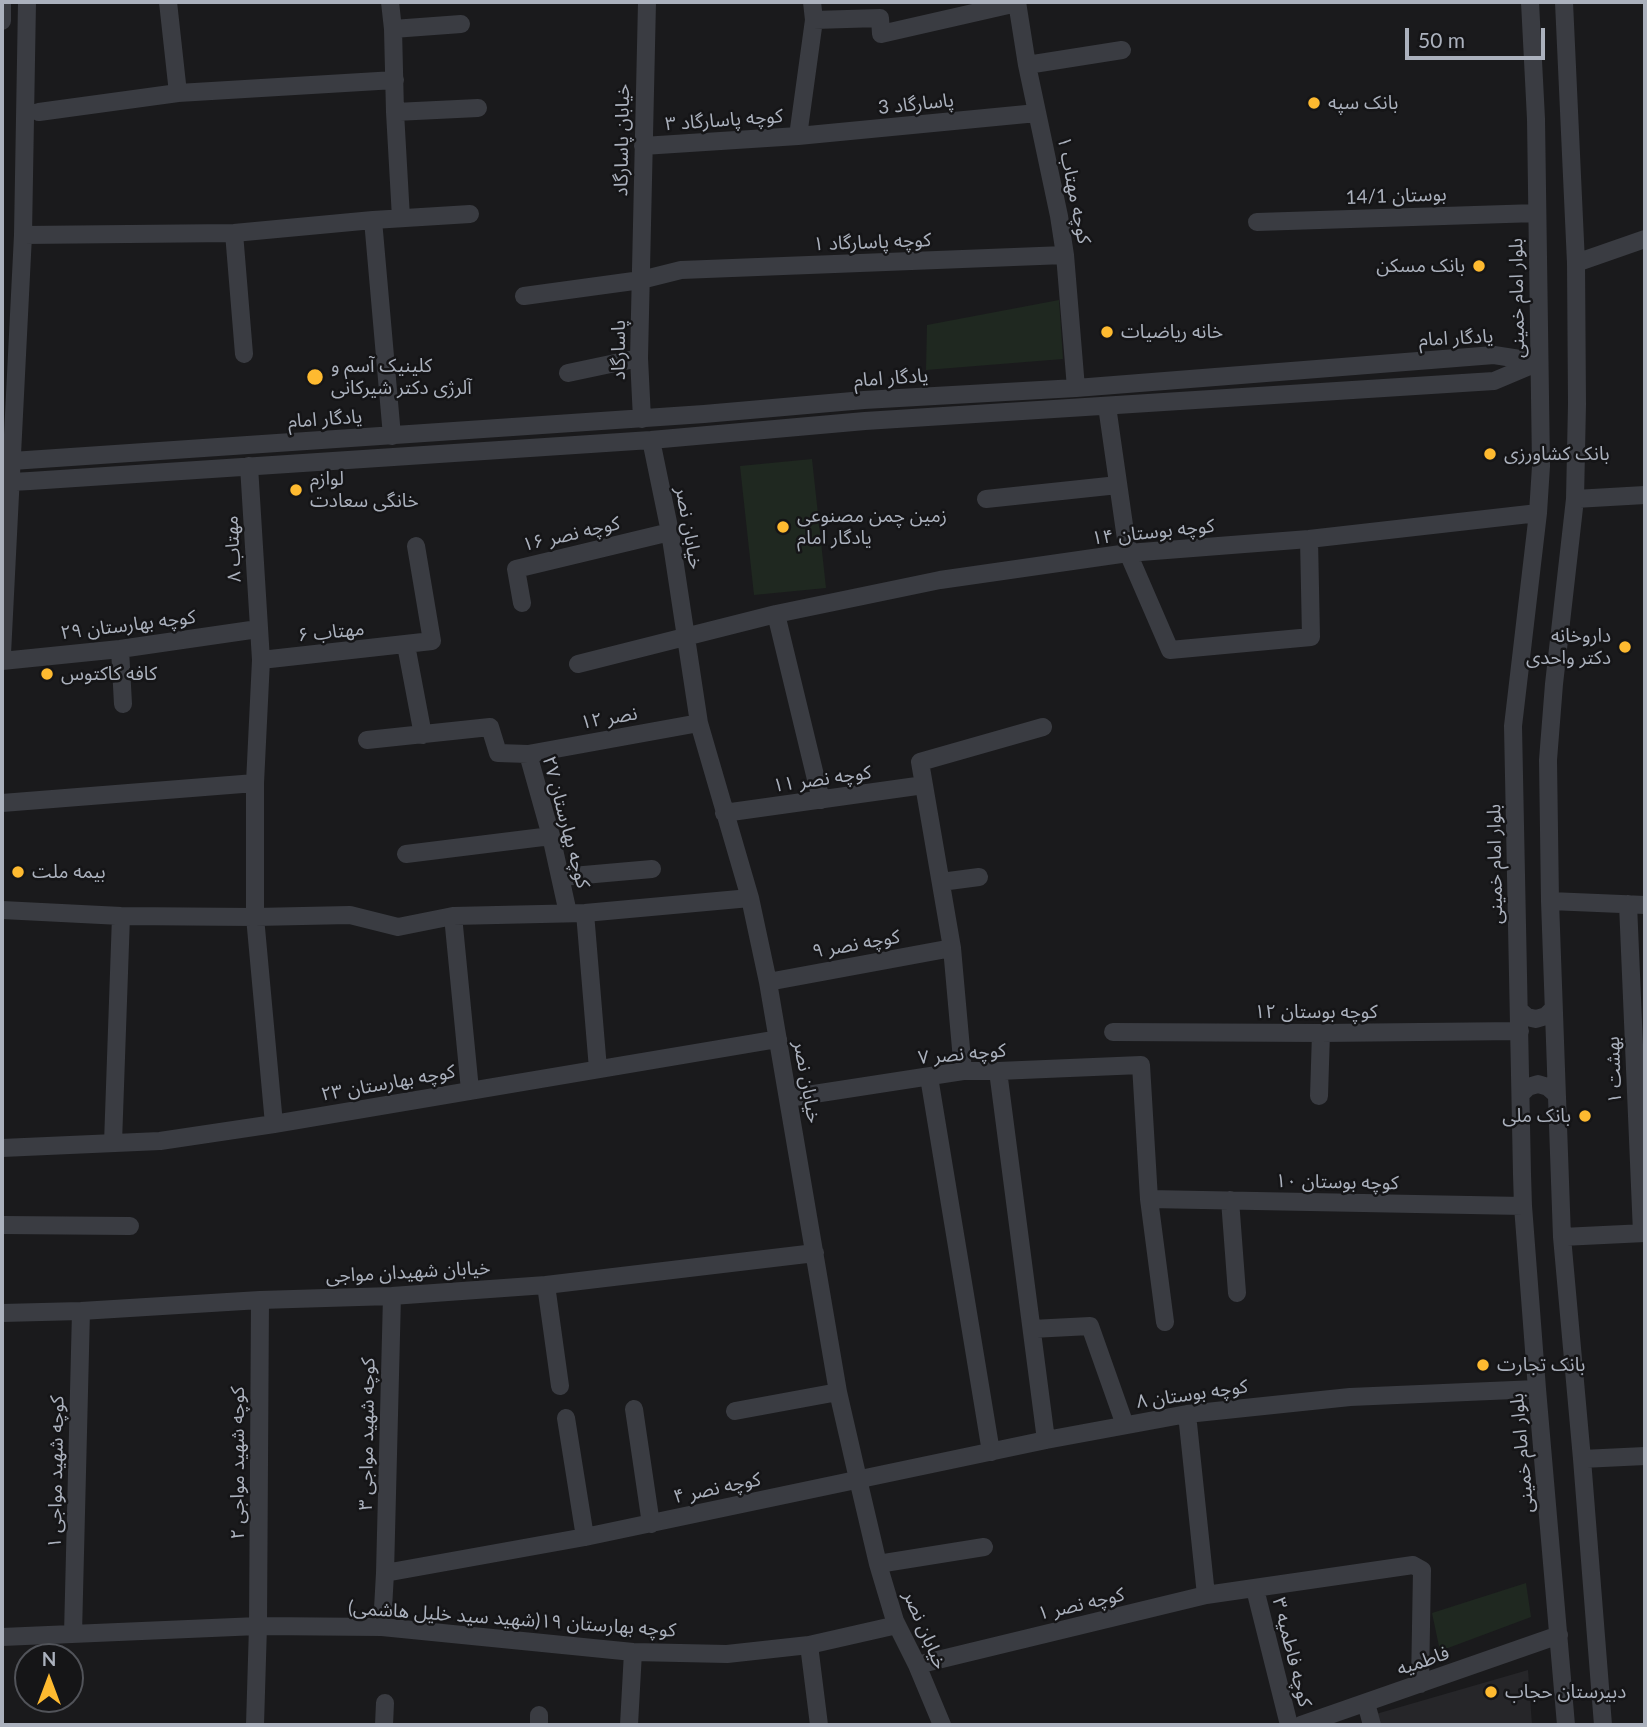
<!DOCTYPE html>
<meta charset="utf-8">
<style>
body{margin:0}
#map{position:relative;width:1647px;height:1727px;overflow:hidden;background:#1a1a1c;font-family:Lato,sans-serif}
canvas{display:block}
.frame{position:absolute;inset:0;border:4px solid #abb1bd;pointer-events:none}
.north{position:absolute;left:14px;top:1643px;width:70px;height:70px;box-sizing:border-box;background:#151517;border:2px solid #515359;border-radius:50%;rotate:0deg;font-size:19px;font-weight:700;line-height:28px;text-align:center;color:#abb1bd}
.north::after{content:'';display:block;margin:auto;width:24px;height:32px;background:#feba30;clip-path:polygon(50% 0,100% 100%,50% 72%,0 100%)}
.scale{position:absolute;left:1405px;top:28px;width:140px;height:32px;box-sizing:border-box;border:4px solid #abb1bd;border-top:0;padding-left:9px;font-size:21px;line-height:24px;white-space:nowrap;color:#abb1bd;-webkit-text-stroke:5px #151517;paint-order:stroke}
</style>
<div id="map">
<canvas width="1647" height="1727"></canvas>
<div class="frame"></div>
<div class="north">N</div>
<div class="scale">50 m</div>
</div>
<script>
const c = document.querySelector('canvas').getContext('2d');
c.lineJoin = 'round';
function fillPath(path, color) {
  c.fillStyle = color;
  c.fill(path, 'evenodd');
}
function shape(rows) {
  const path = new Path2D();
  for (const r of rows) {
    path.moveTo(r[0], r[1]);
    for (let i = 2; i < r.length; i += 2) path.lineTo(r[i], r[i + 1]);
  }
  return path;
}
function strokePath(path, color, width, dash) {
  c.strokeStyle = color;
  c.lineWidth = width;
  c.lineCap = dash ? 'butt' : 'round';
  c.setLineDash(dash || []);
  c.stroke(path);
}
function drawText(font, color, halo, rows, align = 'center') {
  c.font = font + ' Lato,"Noto Sans Arabic",sans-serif';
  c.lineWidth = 5;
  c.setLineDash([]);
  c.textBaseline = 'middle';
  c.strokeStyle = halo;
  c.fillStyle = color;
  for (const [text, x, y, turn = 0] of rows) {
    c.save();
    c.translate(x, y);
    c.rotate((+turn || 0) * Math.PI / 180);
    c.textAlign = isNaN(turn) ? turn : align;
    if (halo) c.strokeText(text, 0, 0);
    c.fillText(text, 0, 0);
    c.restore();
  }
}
const built = shape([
 [1528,1670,1532,1725,1380,1725,1376,1714]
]);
const green = shape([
 [1059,300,1063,359,926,370,927,325],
 [812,459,826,588,754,595,740,466],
 [1526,1583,1531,1617,1440,1651,1432,1613]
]);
const minor = shape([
 [168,2,178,93],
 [390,2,393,29,395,112,401,218],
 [1017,2,1027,65,1059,216,1065,255,1076,388],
 [1530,2,1536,119,1541,466,1538,513,1513,726,1522,1174,1523,1206,1537,1389,1566,1725],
 [1564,2,1576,263,1577,404,1575,499,1554,684,1548,760,1550,901,1562,1237,1582,1459,1603,1725],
 [814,20,880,18,881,34,1017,3],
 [2,21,2,2],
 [393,29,461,24],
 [1027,65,1122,50],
 [39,112,178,93,395,80],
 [395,112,478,108],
 [798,136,1037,113],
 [643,146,798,136,814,20,812,2],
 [373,220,392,436],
 [1257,222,1537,213],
 [234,233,244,354],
 [23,235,234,233,373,220,470,214],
 [1576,263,1645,239],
 [524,296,641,280,681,270,1065,255],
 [568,373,639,358],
 [1107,406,1128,553,1170,650,1311,637,1309,539],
 [642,419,639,358,647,2],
 [651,440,670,532,699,723,750,898,768,982,838,1392,858,1479,878,1564,895,1621,917,1665,942,1725],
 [2,465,12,461,704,414,864,400,1076,388,1494,355,1539,362],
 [249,466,261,660,255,783,255,917,274,1124],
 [2,478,11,482,30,481,651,440,865,421,1494,381,1539,362],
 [986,499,1118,485],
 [1575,499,1645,495],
 [522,603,516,569,670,532],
 [776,614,821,800],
 [406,645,423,735],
 [120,649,123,704],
 [2,654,23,235,27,2],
 [261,660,432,641,416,546],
 [2,661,120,649,258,629],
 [578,664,776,614,940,580,1128,553,1309,539,1538,513],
 [367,740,490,727,498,753,528,754,551,836,568,913],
 [528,754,699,723],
 [2,803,255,783],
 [724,813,924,785],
 [406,854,551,836],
 [561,877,652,869],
 [941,882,979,877],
 [1550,901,1645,905],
 [1628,904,1642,1233],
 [2,910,121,916,255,917,350,915,398,927,453,916,585,913,750,898],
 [585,913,598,1069],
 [453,916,470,1090],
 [768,982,952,948],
 [1519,1010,1527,1017,1536,1019,1546,1016,1553,1009],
 [1113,1032,1321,1033,1520,1031],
 [963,1071,952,948,920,762,1043,727],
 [998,1071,1046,1440],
 [929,1077,991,1452],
 [1521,1094,1528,1087,1538,1084,1548,1087,1556,1094],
 [1319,1096,1321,1033],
 [788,1098,963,1071,998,1071,1141,1065,1149,1199,1165,1322],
 [113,1143,121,916],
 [2,1148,160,1141,274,1124,778,1039],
 [1149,1199,1523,1206],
 [1230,1200,1237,1293],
 [2,1225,130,1226],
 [1562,1237,1645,1233],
 [546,1285,560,1386],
 [2,1313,81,1311,260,1300,392,1296,546,1285,815,1253],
 [1032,1329,1090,1326,1125,1425],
 [634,1409,651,1524],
 [735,1411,838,1392],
 [1187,1414,1206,1595],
 [566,1418,585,1537],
 [1582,1459,1645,1456],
 [878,1564,984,1547],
 [385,1573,585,1537,1046,1440,1187,1414,1350,1397,1537,1389],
 [1255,1589,1289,1725],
 [382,1627,385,1573,392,1296],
 [73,1634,81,1311],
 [2,1637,258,1626,382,1627,633,1652,727,1654,809,1645,897,1625],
 [809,1645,819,1725],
 [917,1665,1206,1595,1413,1565,1422,1570,1420,1684],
 [1366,1703,1372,1725],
 [255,1725,258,1626,260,1300],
 [384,1725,385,1703],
 [539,1725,539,1715],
 [629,1725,633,1652],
 [1301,1725,1559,1635]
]);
const markers = [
 [1314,103,7,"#feba30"],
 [1479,266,7,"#feba30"],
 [1107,332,7,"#feba30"],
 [315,377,9,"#feba30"],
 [1490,454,7,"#feba30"],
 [296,490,7,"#feba30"],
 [783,527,7,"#feba30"],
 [1625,647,7,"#feba30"],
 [47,674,7,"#feba30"],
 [18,872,7,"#feba30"],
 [1585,1116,7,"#feba30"],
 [1483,1365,7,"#feba30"],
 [1491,1692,7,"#feba30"]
];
const poiNames = [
 ["بانک سپه",1328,103],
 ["بانک مسکن",1465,266,"right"],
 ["خانه ریاضیات",1121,332],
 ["کلینیک آسم و",331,366],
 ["آلرژی دکتر شیرکانی",331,388],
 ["بانک کشاورزی",1504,454],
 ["لوازم",310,479],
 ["خانگی سعادت",310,501],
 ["زمین چمن مصنوعی",797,516],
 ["یادگار امام",797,538],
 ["داروخانه",1611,636,"right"],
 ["دکتر واحدی",1611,658,"right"],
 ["کافه کاکتوس",61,674],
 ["بیمه ملت",32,872],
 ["بانک ملی",1571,1116,"right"],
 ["بانک تجارت",1497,1365],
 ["دبیرستان حجاب",1505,1692]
];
const streetNames = [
 ["پاسارگاد 3",916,104,-6],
 ["کوچه پاسارگاد ۳",724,120,-4],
 ["خیابان پاسارگاد",622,140,-89],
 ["کوچه مهتاب ۱",1074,190,79],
 ["بوستان 14/1",1396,196,-2],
 ["کوچه پاسارگاد ۱",872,242,-2],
 ["بلوار امام خمینی",1517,298,-91],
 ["یادگار امام",1456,338,-3],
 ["پاسارگاد",619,350,-90],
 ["یادگار امام",891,378,-4],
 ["یادگار امام",325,419,-4],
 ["خیابان نصر",689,528,80],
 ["کوچه بوستان ۱۴",1153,532,-6],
 ["کوچه نصر ۱۶",571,534,-13],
 ["مهتاب ۸",233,549,-93],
 ["کوچه بهارستان ۲۹",128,625,-7],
 ["مهتاب ۶",331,632,-6],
 ["نصر ۱۲",609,718,-10],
 ["کوچه نصر ۱۱",822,779,-8],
 ["کوچه بهارستان ۲۷",566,822,75],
 ["بلوار امام خمینی",1495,864,-91],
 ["کوچه نصر ۹",856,944,-10],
 ["کوچه بوستان ۱۲",1316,1012],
 ["کوچه نصر ۷",962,1054,-5],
 ["بهشت ۱",1614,1070,-92],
 ["خیابان نصر",807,1082,80],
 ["کوچه بهارستان ۲۳",388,1083,-10],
 ["کوچه بوستان ۱۰",1337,1182,1],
 ["خیابان شهیدان مواجی",408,1272,-3],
 ["کوچه بوستان ۸",1192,1394,-8],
 ["کوچه شهید مواجی ۳",367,1434,-89],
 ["بلوار امام خمینی",1522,1453,-95],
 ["کوچه شهید مواجی ۲",238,1463,-90],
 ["کوچه شهید مواجی ۱",56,1472,-89],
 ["کوچه نصر ۴",717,1488,-12],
 ["کوچه نصر ۱",1081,1604,-13],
 ["کوچه بهارستان ۱۹(شهید سید خلیل هاشمی)",512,1619,4],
 ["خیابان نصر",925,1630,67],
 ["کوچه فاطمیه ۳",1292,1652,76],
 ["فاطمیه",1423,1661,-19]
];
fillPath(built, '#262629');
fillPath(green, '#1f2820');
strokePath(minor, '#3a3c42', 18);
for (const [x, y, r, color] of markers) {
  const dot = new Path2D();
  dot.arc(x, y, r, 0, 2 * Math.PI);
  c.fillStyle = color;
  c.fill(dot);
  strokePath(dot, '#151517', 2.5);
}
drawText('19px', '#abb1bd', '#151517', poiNames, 'left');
drawText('19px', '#abb1bd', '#151517', streetNames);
</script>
